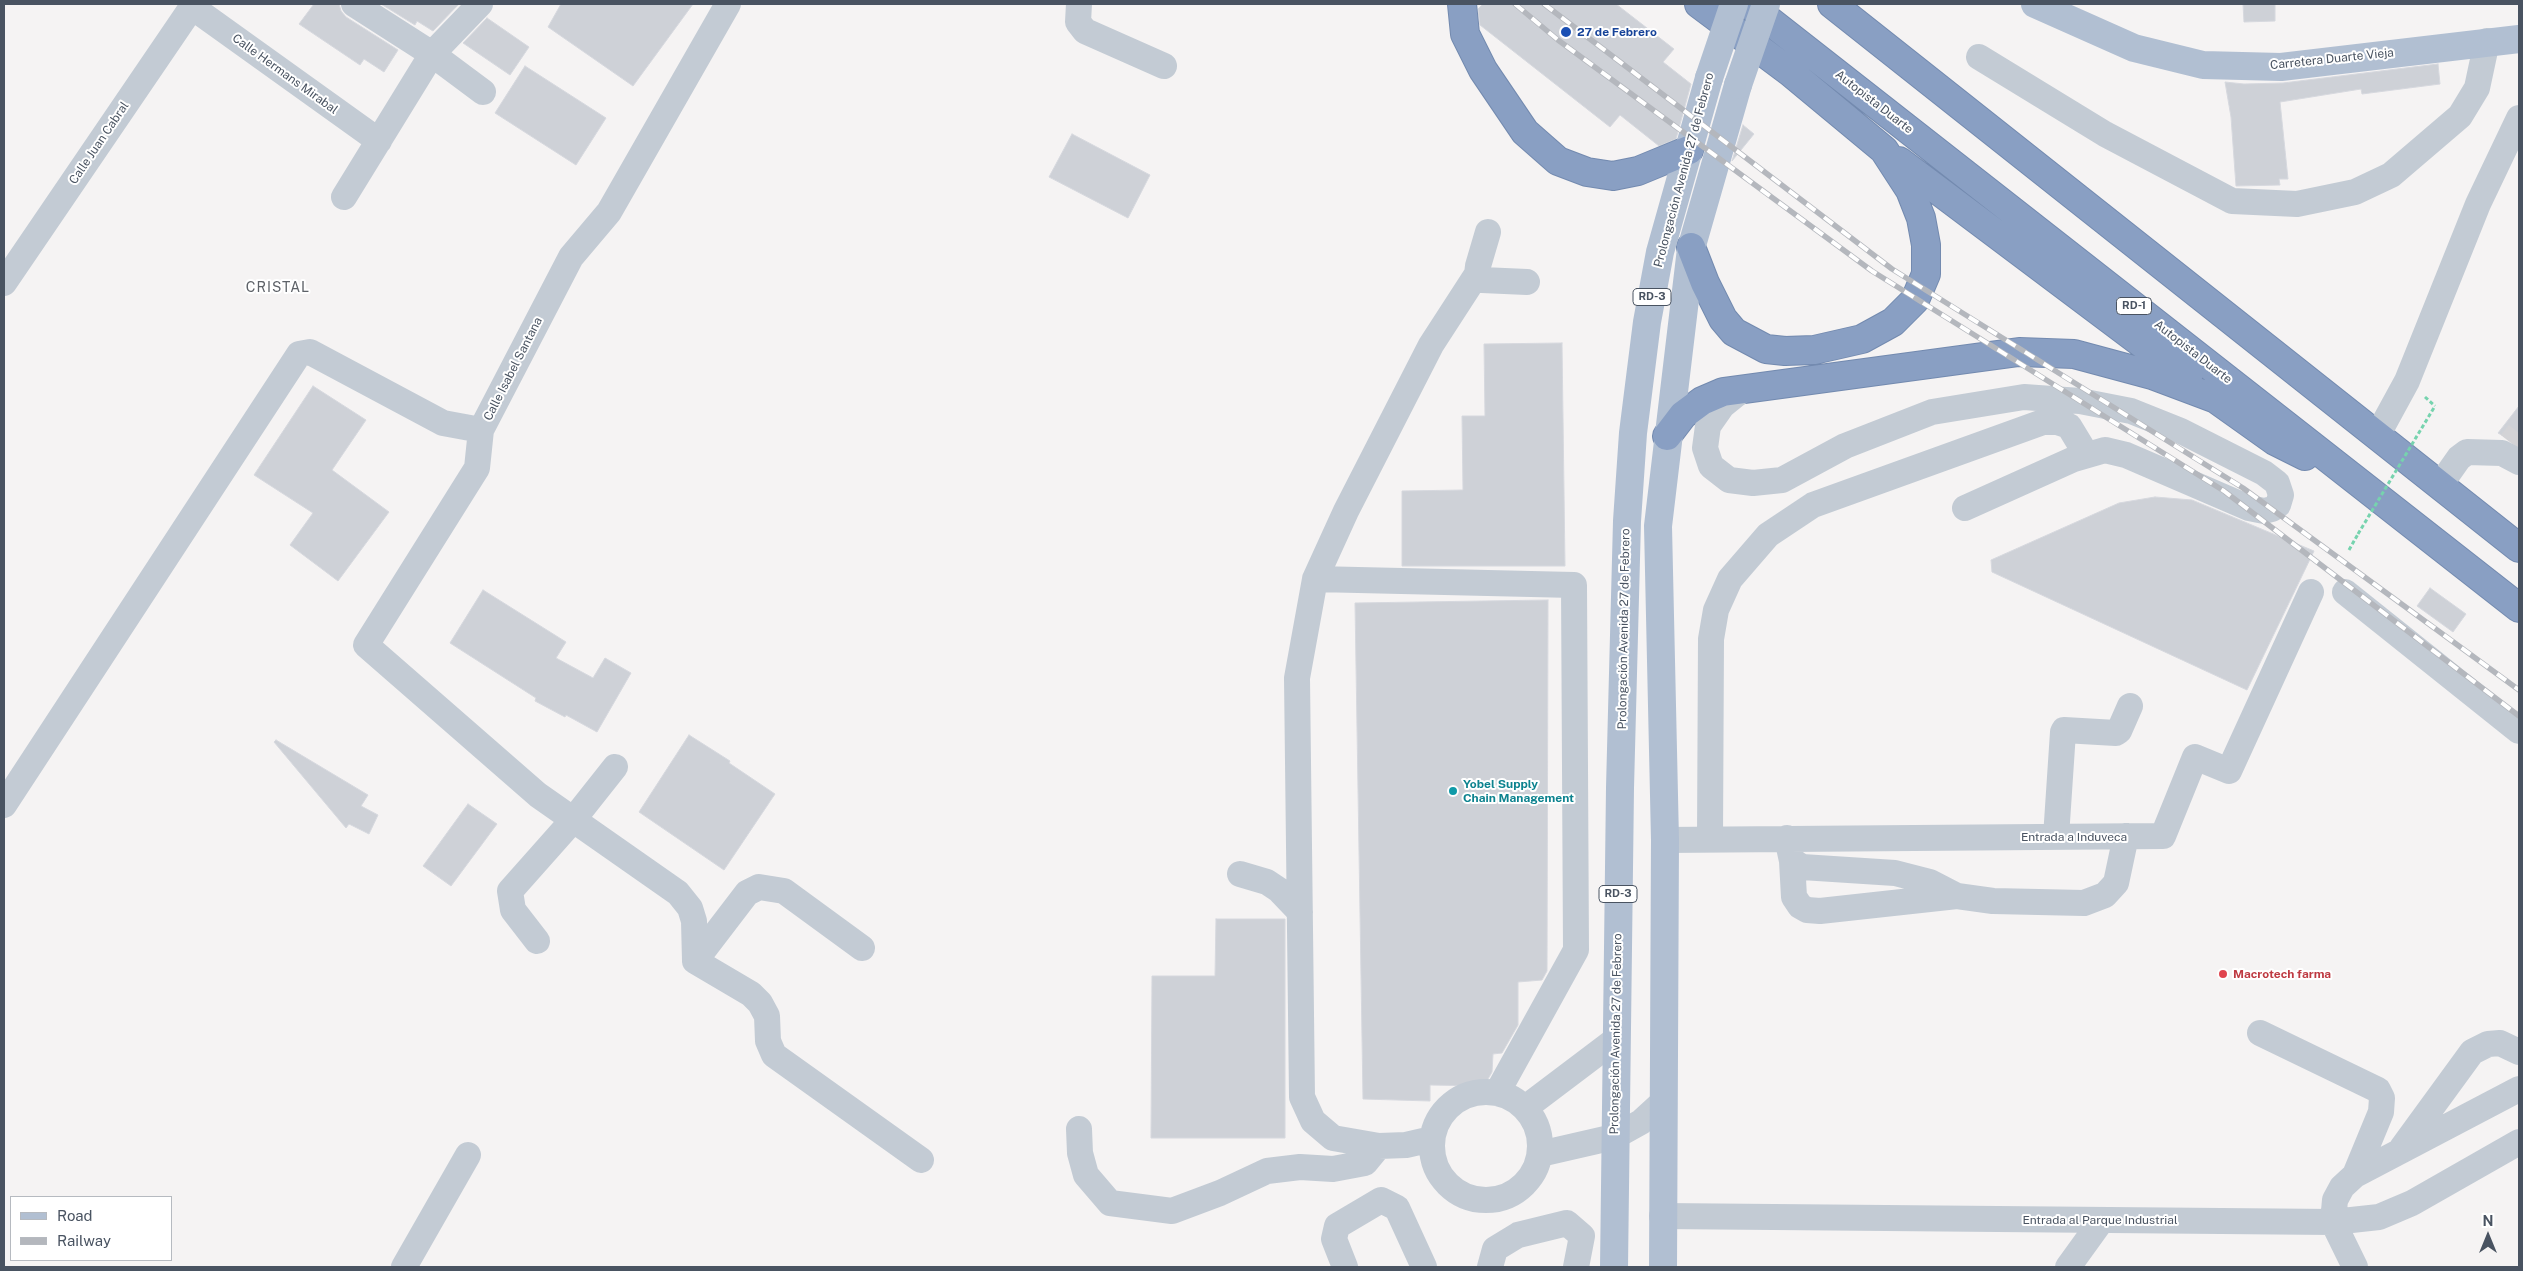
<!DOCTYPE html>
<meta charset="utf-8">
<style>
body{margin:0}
#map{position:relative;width:2523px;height:1271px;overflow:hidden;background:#f5f3f3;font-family:"Public Sans",sans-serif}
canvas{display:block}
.frame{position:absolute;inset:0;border:5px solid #495361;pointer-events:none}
.legend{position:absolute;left:10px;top:1196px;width:162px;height:65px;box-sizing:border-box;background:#fff;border:1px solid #b6bac0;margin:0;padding:6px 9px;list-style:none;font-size:15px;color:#495361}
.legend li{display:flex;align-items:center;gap:10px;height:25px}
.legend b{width:25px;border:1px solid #b6bac0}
.north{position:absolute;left:2463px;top:1211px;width:50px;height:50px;-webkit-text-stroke:4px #fff;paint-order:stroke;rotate:0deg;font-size:14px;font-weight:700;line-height:20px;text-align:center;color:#495361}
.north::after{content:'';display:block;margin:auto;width:18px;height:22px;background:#495361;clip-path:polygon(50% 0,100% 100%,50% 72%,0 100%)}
</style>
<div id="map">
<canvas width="2523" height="1271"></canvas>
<div class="frame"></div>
<ul class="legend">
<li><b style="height:6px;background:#b1bfd2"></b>Road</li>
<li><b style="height:6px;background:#b4b7bd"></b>Railway</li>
</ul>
<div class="north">N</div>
</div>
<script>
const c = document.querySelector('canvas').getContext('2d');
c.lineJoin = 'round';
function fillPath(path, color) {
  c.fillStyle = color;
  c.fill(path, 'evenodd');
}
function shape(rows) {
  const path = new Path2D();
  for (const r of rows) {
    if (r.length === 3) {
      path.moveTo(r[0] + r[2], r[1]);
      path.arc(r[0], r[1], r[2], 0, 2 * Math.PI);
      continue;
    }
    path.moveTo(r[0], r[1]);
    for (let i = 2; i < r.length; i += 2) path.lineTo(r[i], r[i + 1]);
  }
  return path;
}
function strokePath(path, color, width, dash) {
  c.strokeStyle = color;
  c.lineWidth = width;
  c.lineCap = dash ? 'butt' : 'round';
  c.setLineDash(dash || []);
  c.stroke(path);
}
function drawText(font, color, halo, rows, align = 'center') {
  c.font = font + ' "Public Sans",sans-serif';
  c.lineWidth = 4;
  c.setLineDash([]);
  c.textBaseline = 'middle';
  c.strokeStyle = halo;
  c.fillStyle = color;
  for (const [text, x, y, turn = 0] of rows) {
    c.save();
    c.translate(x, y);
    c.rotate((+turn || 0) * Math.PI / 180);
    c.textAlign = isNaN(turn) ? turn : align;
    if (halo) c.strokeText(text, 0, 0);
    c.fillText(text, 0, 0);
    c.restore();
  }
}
const building = shape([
 [314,4,339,4,341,11,346,17,398,50,384,72,364,59,360,65,299,24,314,4],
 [381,4,459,4,433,31,417,21,415,25,381,4],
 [561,4,693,4,633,86,548,27,561,4],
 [1483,4,1616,4,1674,49,1663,62,1691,84,1676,139,1659,146,1620,115,1610,127,1480,25,1478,9,1483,4],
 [2243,4,2275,4,2275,21,2244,22,2243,4],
 [487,18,529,47,510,75,463,43,487,18],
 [2438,64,2440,84,2362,94,2361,89,2280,102,2288,179,2279,179,2280,185,2236,186,2231,117,2225,82,2244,84,2283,83,2438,64],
 [525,66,606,118,576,165,495,113,525,66],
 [1743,125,1754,134,1732,161,1743,125],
 [1072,134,1150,175,1128,218,1049,177,1072,134],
 [1562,343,1565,566,1402,566,1402,491,1463,490,1462,416,1485,416,1484,344,1562,343],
 [313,386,366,420,332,470,389,512,338,581,290,545,313,513,254,475,313,386],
 [2519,406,2519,445,2498,433,2519,406],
 [2155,497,2192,500,2314,551,2247,690,1992,572,1991,560,2119,503,2155,497],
 [2430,588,2466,614,2453,632,2417,606,2430,588],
 [483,590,566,642,556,658,593,678,605,658,631,673,597,732,566,715,565,717,535,701,536,698,450,643,483,590],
 [1548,600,1547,971,1542,980,1518,982,1518,1025,1502,1053,1493,1054,1492,1072,1484,1086,1430,1085,1430,1101,1363,1099,1355,603,1548,600],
 [689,735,730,761,729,763,775,794,724,870,639,812,689,735],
 [276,740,368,795,361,806,378,815,369,834,349,824,346,828,274,742,276,740],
 [468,804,497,824,451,886,423,866,468,804],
 [1216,919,1285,919,1285,1138,1151,1138,1152,976,1215,976,1216,919]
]);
const minorTunnel = shape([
 [2511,443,2519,433]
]);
const path = shape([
 [2425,397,2435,406],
 [2349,550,2358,534]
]);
const minor = shape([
 [354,4,432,54,483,92],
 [728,4,609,212,571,257,481,430,477,468,366,645,538,795,678,893,690,908,694,921,695,961,751,994,760,1003,767,1016,768,1041,774,1055,921,1160],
 [1079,4,1078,22,1085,31,1164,66],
 [192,7,379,141],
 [1979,57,2105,134,2232,201,2297,204,2355,192,2391,175,2460,116,2477,88,2487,41],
 [344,197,432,54,480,4],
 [1488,232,1478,266,1477,274,1482,280,1527,282],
 [4,283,194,4],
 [1743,389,1722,406,1708,426,1705,448,1711,466,1729,480,1753,483,1782,480,1845,446,1932,412,2024,397,2080,401,2131,411,2181,431,2264,473,2277,483,2281,495,2278,505,2272,509,2264,511,2249,508,2126,455,2105,450,2074,459,1965,508],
 [2377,436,2407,381,2478,204,2519,118],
 [2440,485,2459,458,2467,452,2502,453,2519,462],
 [1315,579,1574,585,1576,950,1497,1093],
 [2345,592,2519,731],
 [4,805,299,354,310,352,443,423,481,430],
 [2056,837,2063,732,2064,730,2116,733,2119,731,2130,706],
 [1710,838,1711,639,1716,610,1730,579,1768,535,1813,505,2043,422,2057,422,2069,426,2086,454],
 [1787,838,1792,861,1802,867,1895,873,1930,882,1957,896,1993,901,2084,903,2105,895,2116,883,2126,836],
 [1665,840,2163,836,2195,757,2229,771,2311,592],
 [1792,861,1794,897,1800,906,1807,910,1820,911,1957,896],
 [1240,874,1267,882,1279,890,1300,912],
 [537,941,513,910,510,891,573,820,615,767],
 [695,961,747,893,759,887,784,891,862,948],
 [2260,1033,2378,1090,2382,1098,2381,1112,2355,1175],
 [1486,1146,54],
 [1525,1108,1615,1040],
 [1079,1129,1080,1153,1086,1175,1110,1203,1172,1211,1220,1193,1267,1171,1300,1167,1333,1169,1365,1163,1379,1146],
 [1432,1139,1406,1145,1379,1146,1333,1138,1313,1121,1302,1097,1297,678,1315,579,1346,511,1431,345,1477,274],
 [2402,1148,2472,1052,2488,1044,2500,1043,2519,1052],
 [1540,1154,1614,1137,1641,1122,1664,1101],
 [1662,1216,2333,1222,2379,1217,2412,1203,2519,1142],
 [404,1267,468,1155],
 [1345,1267,1334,1239,1337,1226,1381,1200,1397,1208,1424,1267],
 [1490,1267,1495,1249,1518,1235,1567,1223,1582,1236,1576,1267],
 [2068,1267,2102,1220],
 [2355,1267,2333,1222,2335,1200,2342,1187,2355,1175,2519,1089]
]);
const major = shape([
 [2035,4,2134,48,2203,65,2281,67,2519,39],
 [1614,1267,1620,788,1627,521,1633,433,1647,322,1660,252,1709,78],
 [1663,1267,1665,840,1658,526,1691,249,1738,85]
]);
const highway = shape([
 [1462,4,1465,34,1483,70,1525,132,1558,161,1587,172,1613,176,1638,171,1689,150],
 [1748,4,2519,608],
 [1832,4,2519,548],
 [1899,161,2188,378],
 [1691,247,1705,283,1723,319,1734,332,1766,349,1785,351,1814,350,1862,339,1893,322,1915,300,1926,274,1926,245,1921,218,1910,190,1884,150,1790,72,1699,4],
 [1667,436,1683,415,1702,401,1723,392,2019,352,2074,354,2152,375,2216,399,2275,441,2305,456]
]);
const rail = shape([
 [1515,4,1558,40,1872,271,2224,491,2519,716],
 [1544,4,1892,269,2243,488,2519,690]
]);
const pathBridge = shape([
 [2358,534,2435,406]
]);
const majorBridge = shape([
 [1709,78,1734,4],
 [1738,85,1766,4]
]);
const markers = [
 [1566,32,6,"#1a4fb4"],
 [1453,791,5,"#0f9aa8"],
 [2223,974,5,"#e0444e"]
];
const shields = [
 [1652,297,38],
 [2134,306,35],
 [1618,894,38]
];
const shieldNames = [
 ["RD-3",1652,297],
 ["RD-1",2134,306],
 ["RD-3",1618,894]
];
const transitNames = [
 ["27 de Febrero",1577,32]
];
const streetNames = [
 ["Carretera Duarte Vieja",2332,59,-6],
 ["Calle Hermans Mirabal",285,74,36],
 ["Autopista Duarte",1874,102,38],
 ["Calle Juan Cabral",99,143,-56],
 ["Prolongación Avenida 27 de Febrero",1684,170,-75],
 ["Autopista Duarte",2193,352,38],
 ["Calle Isabel Santana",513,369,-63],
 ["Prolongación Avenida 27 de Febrero",1624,629,-89],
 ["Entrada a Induveca",2074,837],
 ["Prolongación Avenida 27 de Febrero",1616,1034,-89],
 ["Entrada al Parque Industrial",2100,1220]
];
const cultureNames = [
 ["Yobel Supply",1463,784],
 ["Chain Management",1463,798]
];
const healthNames = [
 ["Macrotech farma",2233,974]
];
const neighbourhoodNames = [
 ["CRISTAL",278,288]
];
fillPath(building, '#ced1d7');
strokePath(building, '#d6d8de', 1);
strokePath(minorTunnel, '#d3d3d6', 26, [26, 13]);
strokePath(highway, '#738aaf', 30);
strokePath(path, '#76d3ae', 3, [4, 2.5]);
strokePath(minor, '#c3cbd4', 26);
strokePath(major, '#b1bfd2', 28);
strokePath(highway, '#899fc3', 28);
strokePath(rail, '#b4b7bd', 5.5);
strokePath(rail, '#fff', 4, [11]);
strokePath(pathBridge, '#76d3ae', 3, [4, 2.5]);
strokePath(majorBridge, '#b1bfd2', 28);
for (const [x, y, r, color] of markers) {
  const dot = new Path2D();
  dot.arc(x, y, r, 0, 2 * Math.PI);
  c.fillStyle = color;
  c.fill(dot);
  strokePath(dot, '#fff', 2);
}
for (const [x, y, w] of shields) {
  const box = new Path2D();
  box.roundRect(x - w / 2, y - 8.5, w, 17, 4);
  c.fillStyle = '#fff';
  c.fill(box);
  strokePath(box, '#495361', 1);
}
drawText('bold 11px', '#495361', null, shieldNames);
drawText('bold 12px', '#164399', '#fff', transitNames, 'left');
drawText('12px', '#495361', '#fff', streetNames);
drawText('bold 12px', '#0d838f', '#fff', cultureNames, 'left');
drawText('bold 12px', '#be3a42', '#fff', healthNames, 'left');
c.letterSpacing = '1px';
drawText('14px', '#5e6268', '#fff', neighbourhoodNames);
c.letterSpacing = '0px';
</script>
